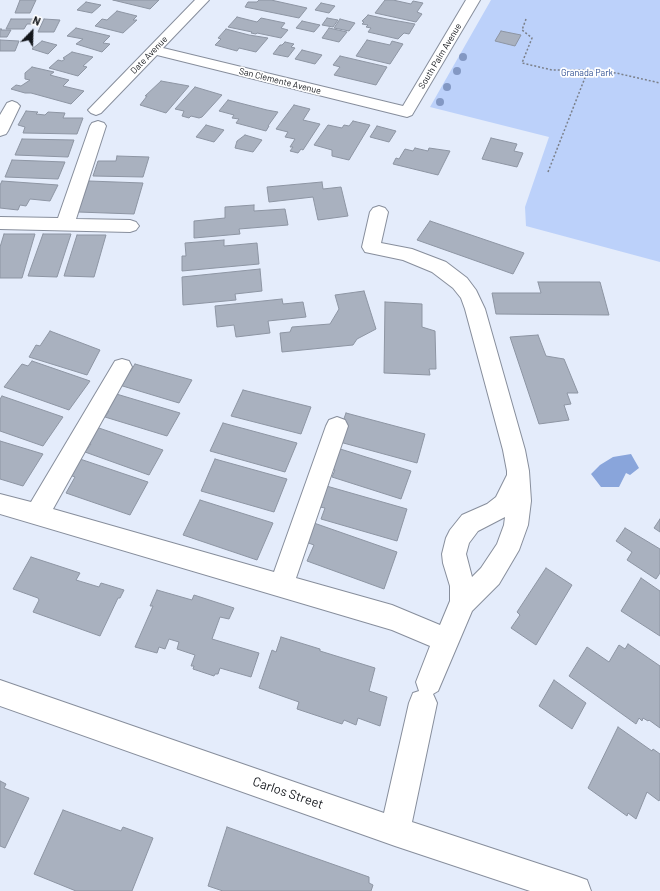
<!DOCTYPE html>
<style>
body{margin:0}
#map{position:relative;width:660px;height:891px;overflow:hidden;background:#e4ecfb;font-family:Barlow,sans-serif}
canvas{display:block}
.north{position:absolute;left:12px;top:12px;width:40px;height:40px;-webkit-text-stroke:3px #fff;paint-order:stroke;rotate:23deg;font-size:11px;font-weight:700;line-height:16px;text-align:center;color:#14171c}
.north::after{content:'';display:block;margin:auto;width:14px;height:18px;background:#14171c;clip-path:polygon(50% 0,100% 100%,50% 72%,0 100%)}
</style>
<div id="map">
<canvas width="660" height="891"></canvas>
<div class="north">N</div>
</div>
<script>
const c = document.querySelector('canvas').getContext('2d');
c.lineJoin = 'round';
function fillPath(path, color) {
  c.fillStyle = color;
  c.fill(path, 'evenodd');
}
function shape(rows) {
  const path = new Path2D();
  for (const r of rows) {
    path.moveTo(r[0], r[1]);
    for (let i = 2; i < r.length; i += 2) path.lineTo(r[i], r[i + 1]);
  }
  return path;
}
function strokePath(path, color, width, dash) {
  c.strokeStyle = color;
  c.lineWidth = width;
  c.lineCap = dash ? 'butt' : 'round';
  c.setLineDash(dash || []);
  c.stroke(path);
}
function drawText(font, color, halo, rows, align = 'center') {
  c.font = font + ' Barlow,sans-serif';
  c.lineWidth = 3.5;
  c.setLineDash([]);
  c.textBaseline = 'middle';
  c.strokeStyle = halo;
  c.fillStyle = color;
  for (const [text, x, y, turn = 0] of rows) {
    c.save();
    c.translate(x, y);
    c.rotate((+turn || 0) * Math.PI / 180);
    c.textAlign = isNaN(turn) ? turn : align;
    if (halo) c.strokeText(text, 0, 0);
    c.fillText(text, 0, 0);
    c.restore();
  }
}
const green = shape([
 [491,0,660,0,660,262,526,226,525,207,549,137,430,107]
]);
const water = shape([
 [631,454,639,468,630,475,626,473,619,487,601,487,591,474,600,465,613,457]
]);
const building = shape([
 [20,0,36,0,30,13,15,13,20,0],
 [113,0,159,0,150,9,113,0],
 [259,0,271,0,307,8,299,18,245,7,248,2,257,2,259,0],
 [385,0,393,0,411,4,413,1,423,3,417,12,422,14,416,22,375,13,385,0],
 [86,2,101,5,92,13,77,10,86,2],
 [321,3,335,6,329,13,315,10,321,3],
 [117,11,137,16,133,20,137,20,123,33,95,26,102,19,107,20,117,11],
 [368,15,387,19,415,24,409,34,404,33,398,39,368,32,371,28,366,27,368,25,362,24,364,22,362,21,368,15],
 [237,17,257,22,261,18,285,23,281,28,288,30,281,38,257,33,256,34,251,33,252,32,228,27,237,17],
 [327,18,338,20,333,27,322,25,327,18],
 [11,19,35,19,33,24,27,24,24,29,6,29,11,19],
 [44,19,60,20,54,32,38,32,44,19],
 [340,19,355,23,349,31,334,28,340,19],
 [302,21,320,25,314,32,296,28,302,21],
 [76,28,110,36,103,43,110,44,102,52,76,44,83,39,67,36,76,28],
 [329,28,347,32,339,42,322,38,329,28],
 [0,29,2,29,1,30,11,30,7,37,0,37,0,29],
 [226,29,249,35,268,38,256,52,239,48,237,51,215,45,221,39,218,38,226,29],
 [501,31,521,35,515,46,495,41,501,31],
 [0,40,19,41,15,51,0,51,0,40],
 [367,40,390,45,392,41,403,44,390,64,356,56,367,40],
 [42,41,57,45,48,54,32,49,42,41],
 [285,42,294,44,291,47,295,48,288,57,273,54,280,45,282,45,285,42],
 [302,50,322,55,315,64,295,59,302,50],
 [72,52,93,57,83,66,87,67,78,76,49,68,58,60,62,61,65,59,63,58,72,52],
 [340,56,383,66,387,67,376,85,334,75,340,67,333,65,340,56],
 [32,67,54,72,50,75,69,80,63,86,84,91,71,104,31,93,25,93,11,89,16,85,21,86,30,80,25,79,25,73,32,67],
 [161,81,189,86,166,113,140,105,147,96,145,96,161,81],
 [195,87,222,95,202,117,199,118,191,116,189,118,182,116,184,111,175,109,195,87],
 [228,100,267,110,278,112,268,126,269,126,266,131,236,123,239,119,232,118,234,115,219,111,228,100],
 [294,105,310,109,303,120,320,124,303,150,301,149,298,153,290,151,293,147,290,147,295,139,285,137,288,132,276,129,294,105],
 [26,111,38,112,36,114,45,115,48,112,65,113,63,118,83,118,77,134,23,133,25,127,18,125,26,111],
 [353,121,370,125,349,160,332,156,332,150,314,145,328,125,342,128,344,125,349,126,353,121],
 [206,125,224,130,214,142,196,137,206,125],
 [377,126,396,131,389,142,370,137,377,126],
 [245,135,262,140,253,152,235,148,237,141,245,135],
 [491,138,517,144,514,151,523,153,517,167,482,159,491,138],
 [22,139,74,140,68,157,15,155,22,139],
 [415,148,428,151,429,148,450,151,438,175,393,164,396,158,399,159,405,149,413,151,415,148],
 [117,156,149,157,143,177,93,176,98,161,116,161,117,156],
 [12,160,65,162,58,179,5,177,12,160],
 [2,181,58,185,50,201,30,199,26,206,20,205,18,210,0,208,0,185,2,181],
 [89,181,143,183,134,214,78,212,89,181],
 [322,182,323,189,341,187,348,216,318,220,313,197,269,202,267,187,322,182],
 [254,205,254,211,285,209,288,225,239,229,240,234,194,238,194,221,225,218,225,207,254,205],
 [430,221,524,253,513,274,417,240,430,221],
 [4,234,35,234,22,278,0,278,0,247,4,234],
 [43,234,71,234,57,277,28,276,43,234],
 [77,235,106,235,94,277,64,276,77,235],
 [224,240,224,246,257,243,259,264,182,271,182,256,186,256,185,243,224,240],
 [260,269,262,291,235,294,236,300,183,305,182,277,260,269],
 [538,282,600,282,609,315,496,314,492,293,541,293,538,282],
 [364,291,376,329,357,339,353,345,282,352,280,333,290,332,292,327,330,324,339,309,335,295,364,291],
 [282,299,283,304,303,302,306,317,268,321,270,333,236,337,234,325,217,327,215,306,282,299],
 [385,302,422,304,422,327,435,331,436,369,429,369,430,375,384,373,385,302],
 [50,331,100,350,87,375,29,357,36,345,40,346,50,331],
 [538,335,546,356,564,359,578,393,567,393,571,404,564,405,569,420,539,424,510,337,538,335],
 [32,361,90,381,69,410,4,387,22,364,28,366,32,361],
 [135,364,192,380,179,403,116,384,125,370,130,372,135,364],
 [243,390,311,407,301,434,231,416,243,390],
 [113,393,180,413,167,436,105,417,109,411,102,409,113,393],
 [2,396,63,417,43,446,0,431,0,399,2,396],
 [346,413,425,434,417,463,336,441,346,413],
 [223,423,297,443,285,472,210,451,223,423],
 [96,427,163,450,149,475,85,452,91,444,86,442,96,427],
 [0,441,43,454,23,486,0,479,0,441],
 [337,448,411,471,401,499,332,477,335,470,329,468,337,448],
 [77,458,148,482,130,515,66,493,75,477,67,474,77,458],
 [215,459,287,479,274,512,201,491,215,459],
 [323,485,407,509,397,541,321,519,325,508,315,506,323,485],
 [200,500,273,523,257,560,183,535,200,500],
 [660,519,660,532,654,528,660,519],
 [311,522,397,552,384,589,307,561,314,545,303,541,311,522],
 [625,528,660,549,660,573,656,579,627,560,632,552,616,541,625,528],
 [31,557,80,573,76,580,99,587,101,583,124,590,120,598,118,598,100,636,33,612,39,600,38,598,13,589,31,557],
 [546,568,572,585,536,645,511,628,520,615,517,612,546,568],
 [641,578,660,591,660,636,621,611,641,578],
 [157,590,192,600,194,595,234,608,229,619,220,617,212,639,259,653,251,677,220,668,218,674,215,674,214,676,193,669,194,666,191,666,195,655,177,649,179,642,169,639,165,649,159,647,157,653,135,647,153,606,150,606,157,590],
 [281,637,320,649,320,651,375,668,369,691,387,697,380,726,358,718,356,725,344,720,342,724,297,709,299,702,259,688,272,650,276,652,281,637],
 [628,644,660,666,660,728,649,720,648,721,643,718,642,721,639,718,636,724,569,676,587,647,609,662,619,645,625,649,628,644],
 [554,680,586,703,572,729,539,706,554,680],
 [618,727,652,751,653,749,660,754,660,799,659,801,647,792,636,819,628,813,627,816,588,788,618,727],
 [0,781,6,784,4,788,29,798,5,848,0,846,0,781],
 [63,810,121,831,123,827,153,838,132,891,76,891,34,874,63,810],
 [227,827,369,877,369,883,373,885,371,891,223,891,208,886,227,827]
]);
const path = shape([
 [526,19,522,30,532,38,522,63,552,70,588,70,616,73,660,83],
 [548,172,588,70]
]);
const minor = shape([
 [195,0,209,0,163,48,403,106,466,0,480,0,412,115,407,117,157,55,101,113,96,115,91,113,88,110,91,107,195,0],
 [12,101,17,103,20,106,8,131,6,134,0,136,0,115,7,103,12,101],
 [98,121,104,123,106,126,76,219,130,220,136,222,139,226,136,230,130,232,0,229,0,217,58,218,90,126,92,123,98,121],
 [379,206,385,208,388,212,381,243,412,249,446,262,467,278,476,290,485,309,525,450,529,471,531,501,528,525,519,550,499,584,472,611,438,691,433,694,437,703,412,822,576,876,587,880,591,891,530,891,395,846,0,706,0,680,384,813,409,703,413,693,419,691,416,682,430,646,392,630,0,514,0,494,31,502,115,361,122,359,129,361,132,367,53,509,274,572,326,426,329,420,337,417,345,420,348,426,296,578,392,605,440,625,450,601,450,586,443,563,442,554,446,538,450,530,462,515,487,504,496,497,507,475,507,471,503,450,465,309,461,298,453,288,432,272,403,260,365,252,362,247,370,212,373,208,379,206],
 [505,517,504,525,497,544,481,568,472,577,466,554,469,543,478,531,505,517]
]);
const trees = [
 [463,57],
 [457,71],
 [447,87],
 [440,102]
];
const farStreetnames = [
 ["Date Avenue",149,55,-46],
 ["South Palm Avenue",440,56,-59],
 ["San Clemente Avenue",280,81,14]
];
const farParknames = [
 ["Granada Park",587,73]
];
const nearStreetnames = [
 ["Carlos Street",288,793,19]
];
fillPath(green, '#bcd1fa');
fillPath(water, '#89a5db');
fillPath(building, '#a9b1bf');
strokePath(building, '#8d95a3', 1);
strokePath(minor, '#878e9c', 2);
strokePath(path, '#7b808a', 1.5, [2, 2]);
fillPath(minor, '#fff');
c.fillStyle = '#8398c3';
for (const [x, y] of trees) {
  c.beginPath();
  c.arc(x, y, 4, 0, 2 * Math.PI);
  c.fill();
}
drawText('9px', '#14171c', '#fff', farStreetnames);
drawText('9px', '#335395', '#fff', farParknames);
drawText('13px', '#14171c', '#fff', nearStreetnames);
</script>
